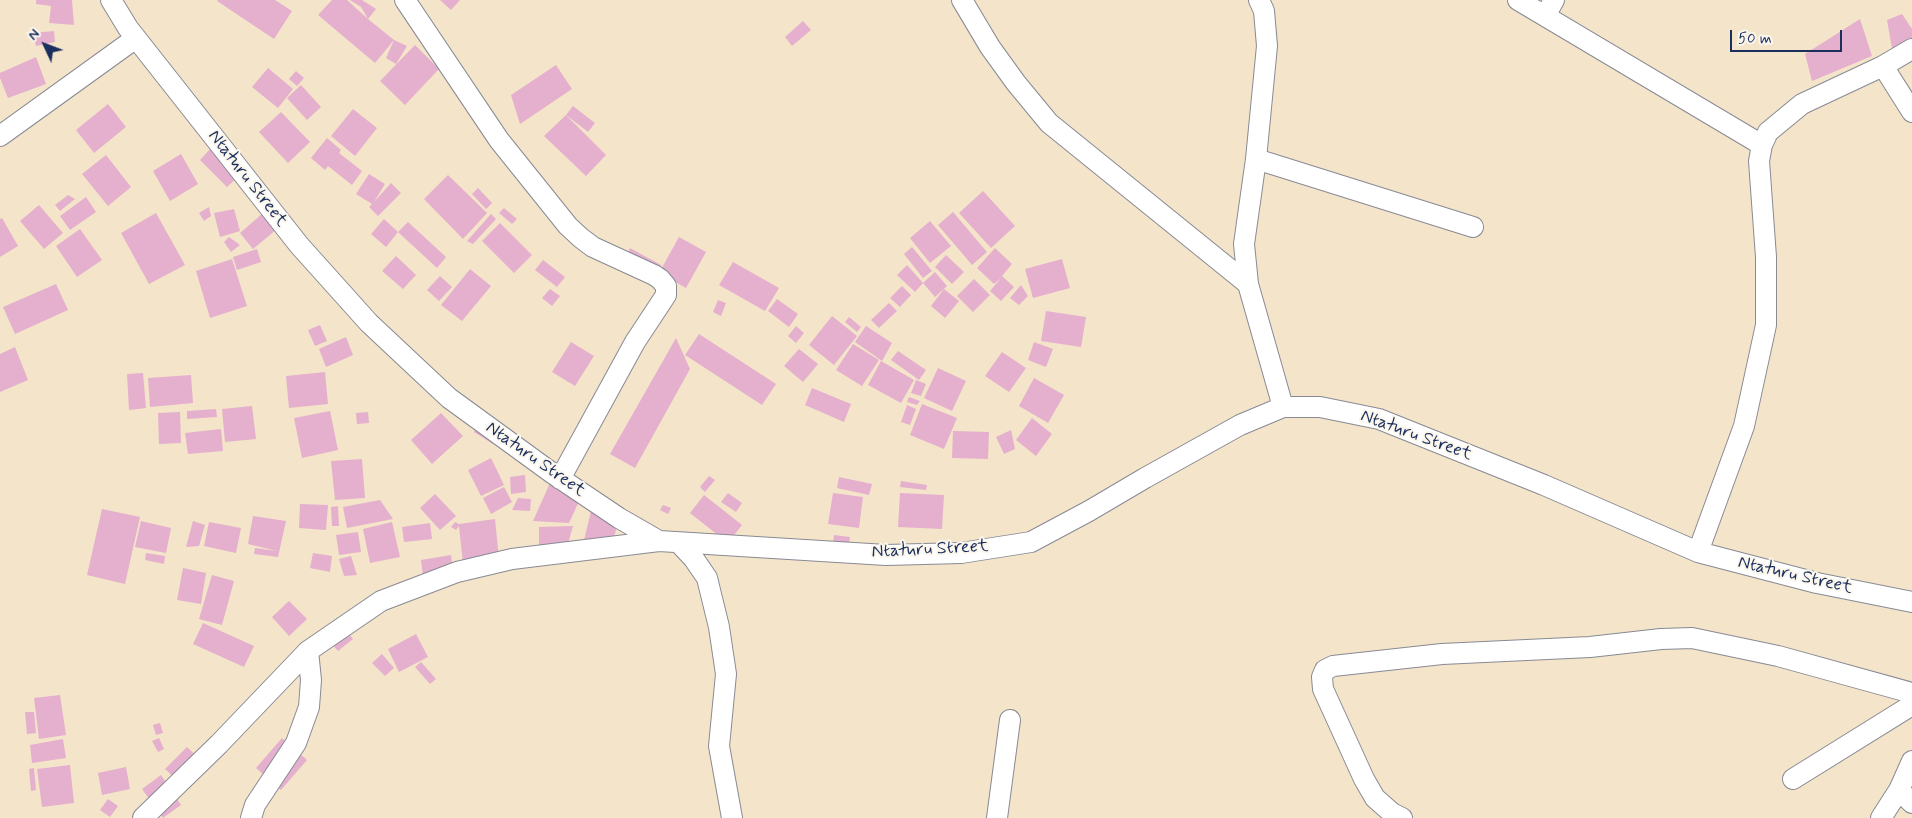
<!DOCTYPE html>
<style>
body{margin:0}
#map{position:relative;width:1912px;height:818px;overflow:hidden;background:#f4e4c9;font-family:Mynerve,sans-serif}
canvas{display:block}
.north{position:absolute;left:20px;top:20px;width:50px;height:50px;-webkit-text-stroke:4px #fbf7ec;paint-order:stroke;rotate:313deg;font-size:14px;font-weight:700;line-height:20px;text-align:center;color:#1b2f5e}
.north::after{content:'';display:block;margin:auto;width:18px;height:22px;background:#1b2f5e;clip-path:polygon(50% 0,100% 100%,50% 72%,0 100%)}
.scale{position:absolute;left:1730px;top:30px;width:112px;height:22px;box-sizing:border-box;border:2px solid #1b2f5e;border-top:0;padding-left:6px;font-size:15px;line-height:18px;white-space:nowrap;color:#1b2f5e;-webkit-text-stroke:4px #fbf7ec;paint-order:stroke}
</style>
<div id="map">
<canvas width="1912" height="818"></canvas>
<div class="north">N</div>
<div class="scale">50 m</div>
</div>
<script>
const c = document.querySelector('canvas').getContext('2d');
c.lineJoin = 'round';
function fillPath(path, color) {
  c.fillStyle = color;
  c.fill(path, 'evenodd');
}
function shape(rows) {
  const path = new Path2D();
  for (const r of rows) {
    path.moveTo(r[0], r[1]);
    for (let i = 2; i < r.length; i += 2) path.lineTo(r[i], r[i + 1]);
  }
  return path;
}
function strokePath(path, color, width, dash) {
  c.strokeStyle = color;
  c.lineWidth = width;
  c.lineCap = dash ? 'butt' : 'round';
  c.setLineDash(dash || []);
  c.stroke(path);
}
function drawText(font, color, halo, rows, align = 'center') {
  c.font = font + ' Mynerve,sans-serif';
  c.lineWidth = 4;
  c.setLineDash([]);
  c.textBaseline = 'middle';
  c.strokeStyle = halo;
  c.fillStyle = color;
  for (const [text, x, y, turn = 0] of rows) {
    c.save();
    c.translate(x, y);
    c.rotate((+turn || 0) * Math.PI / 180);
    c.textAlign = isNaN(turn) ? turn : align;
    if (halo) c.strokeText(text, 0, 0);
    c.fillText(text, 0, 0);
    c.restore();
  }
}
const building = shape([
 [36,0,72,0,74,25,49,23,51,6,36,4],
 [218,0,275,0,292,11,274,39,217,1],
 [332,0,347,0,368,19,361,7,350,0,362,0,376,9,368,19,394,40,375,63,318,15],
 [440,0,460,0,451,10],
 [1902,14,1912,29,1912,41,1893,54,1887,20],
 [1860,19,1872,56,1812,81,1805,54],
 [803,21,811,30,792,46,785,37],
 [54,31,55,42,36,46,33,33],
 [394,40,407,46,396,64,386,58],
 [415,45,439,69,405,105,380,81],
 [36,57,46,84,8,98,0,78,0,73],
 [556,65,572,89,520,124,511,95],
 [268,68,293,89,278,108,252,87],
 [296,71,304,78,297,86,289,79],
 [301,85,321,107,307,120,287,98],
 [108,104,126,127,94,153,76,130],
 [573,106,595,123,588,132,566,115],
 [353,109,377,128,355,156,331,136],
 [281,112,310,142,288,163,259,132],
 [566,115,606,155,586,176,544,136],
 [327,138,341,150,339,153,362,171,352,185,328,166,325,170,311,158],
 [211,148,239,176,227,187,200,160],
 [181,154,198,184,170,201,153,171],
 [106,155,131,187,108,206,82,174],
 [369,174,385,184,374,202,391,183,401,193,378,216,369,207,372,204,356,194],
 [448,175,487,213,463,239,424,199],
 [478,188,492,203,486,209,472,194],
 [983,191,1015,226,991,248,959,213],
 [68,195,75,199,60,211,55,205],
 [86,197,96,212,70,230,60,216],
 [39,205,63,233,44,249,20,221],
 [209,207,211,216,204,221,199,213],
 [504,208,517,219,512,224,499,213],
 [234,209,240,231,220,237,214,213],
 [953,212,987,252,972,265,938,225],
 [156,213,185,265,149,284,121,233],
 [263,213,277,229,253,249,240,233],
 [491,214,496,219,473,244,467,241],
 [2,218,18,246,0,257,0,219],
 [384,219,398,232,408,222,446,257,437,268,398,232,386,247,371,234],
 [930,221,951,246,930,263,910,238],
 [500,223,532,255,514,273,482,241],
 [80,229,102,260,77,277,56,246],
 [229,237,240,245,231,252,224,242],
 [679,237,706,252,686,288,659,273],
 [912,247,932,271,923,278,904,254],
 [630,248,661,265,657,273,626,257],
 [995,248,1012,264,1002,276,1014,287,1001,301,990,291,1001,278,994,284,977,268],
 [257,249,261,262,237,270,233,257],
 [946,255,964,272,952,284,935,267],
 [396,256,416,275,403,289,382,271],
 [232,259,247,306,210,318,196,271],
 [1062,259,1070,288,1033,298,1025,269],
 [543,260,565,277,557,287,535,270],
 [733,262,779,288,765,311,719,285],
 [907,265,923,283,915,292,897,275],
 [470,269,491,286,462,321,441,305],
 [935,272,947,286,935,297,923,283],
 [440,276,452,287,439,301,427,290],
 [974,279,990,295,973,312,957,296],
 [56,284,68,310,15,334,3,307],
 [1021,285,1028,296,1019,305,1010,298],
 [902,286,911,295,900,307,890,298],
 [550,289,560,296,552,306,542,298],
 [944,289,959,301,945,318,931,306],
 [777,299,798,314,789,327,768,311],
 [718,300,726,303,721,316,713,312],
 [889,303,897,311,879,328,871,320],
 [1046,311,1086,317,1081,347,1041,341],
 [832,316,857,336,834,365,809,345],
 [849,317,861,327,857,332,845,322],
 [320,325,327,341,315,346,308,330],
 [796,326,804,333,796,343,788,336],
 [866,326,892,343,882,361,855,342],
 [699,334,776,384,762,405,685,355],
 [346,337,353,355,326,367,319,349],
 [676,338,690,369,635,468,610,454],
 [571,342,594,356,575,386,552,372],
 [1034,342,1053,349,1046,367,1028,360],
 [853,344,879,360,862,386,836,370],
 [15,347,28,380,0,392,0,354],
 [799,349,818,364,803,382,784,366],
 [898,351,926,370,919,380,891,360],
 [1002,352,1026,368,1009,392,985,376],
 [881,361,914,380,901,403,868,385],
 [938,368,966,381,952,411,924,398],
 [325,372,328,404,289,408,286,376],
 [143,373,146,408,129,410,127,374],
 [191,375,193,403,150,407,148,378],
 [1034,378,1064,395,1048,423,1019,406],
 [916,380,926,384,921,396,911,393],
 [812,388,851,404,844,422,805,405],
 [909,397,920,401,917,405,907,402],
 [922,404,957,418,944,449,910,435],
 [907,405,916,409,910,425,901,422],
 [252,406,256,439,225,442,222,409],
 [216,409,217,417,187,419,187,411],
 [330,411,338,450,302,458,294,418],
 [180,412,181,443,159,444,158,413],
 [368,412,369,423,357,424,356,413],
 [441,413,463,436,432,464,411,440],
 [1032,418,1052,434,1036,456,1016,440],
 [478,425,498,437,493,444,474,432],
 [221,429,223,451,188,454,185,433],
 [1011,430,1015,449,1004,454,996,437],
 [953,431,989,432,988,459,952,458],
 [491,458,504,485,481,496,468,470],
 [362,459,365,498,335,500,331,461],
 [525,475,526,492,511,494,510,477],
 [709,476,715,480,705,492,700,487],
 [839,477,872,484,869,495,837,488],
 [901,481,927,485,926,490,900,487],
 [550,483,581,497,569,523,533,521],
 [504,487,512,502,491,514,483,498],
 [728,493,742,503,736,512,721,502],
 [833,493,863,497,859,528,828,524],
 [900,493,944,495,942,529,898,527],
 [435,494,456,516,440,530,420,508],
 [704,495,742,525,728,543,690,513],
 [518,498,531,499,530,511,512,510],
 [380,500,393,519,347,528,343,507],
 [300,504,328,505,326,530,299,528],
 [663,505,671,508,668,514,660,510],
 [338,506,339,526,332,526,331,507],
 [102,509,140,517,125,584,87,575],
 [591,511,619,518,613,541,583,544],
 [253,516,286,521,278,557,254,554,255,548,277,551,248,544],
 [495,519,500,569,464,573,459,526,456,530,451,527,455,522,459,524],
 [141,521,171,528,166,553,135,547],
 [193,521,205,525,199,546,186,547],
 [209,522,241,528,236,553,204,546],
 [392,522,400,557,370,563,363,529],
 [430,523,432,539,404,542,402,527],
 [573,526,567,547,539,548,539,527],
 [358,532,361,552,339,555,336,535],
 [834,535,850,537,849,544,833,542],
 [146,553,165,556,164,564,145,560],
 [313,553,332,556,330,572,310,568],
 [451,555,453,571,423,576,421,560],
 [351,556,357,575,344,576,339,559],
 [183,568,206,573,201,604,177,600],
 [212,575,234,581,222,625,199,619],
 [289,601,307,619,289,636,272,617],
 [203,623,254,646,244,667,193,644],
 [346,630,353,639,338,651,330,642],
 [416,634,428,657,399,672,388,649],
 [382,654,394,668,385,676,372,663],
 [421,662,436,679,430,684,415,667],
 [60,695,66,735,39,739,34,698],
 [25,712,34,712,36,733,27,734],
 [160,723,163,733,156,735,153,725],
 [159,738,164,749,158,752,152,741],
 [282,738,307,760,281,790,256,768],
 [63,739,66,758,32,763,30,745],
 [187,747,205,764,183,786,165,769],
 [70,765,74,803,42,807,37,769],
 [126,767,130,789,102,795,98,773],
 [34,768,36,790,31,791,29,769],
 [161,775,181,805,163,818,142,789],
 [108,799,118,806,110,817,100,810]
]);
const minor = shape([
 [111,0,128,28,299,245,369,323,449,398,552,473,619,518,659,541,886,555,961,553,1031,542,1089,511,1145,478,1240,425,1283,407,1320,407,1379,419,1544,485,1698,552,1817,583,1912,602],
 [405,0,499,140,568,226,581,238,593,247,654,275,660,279,666,286,666,295,635,342,560,479],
 [962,0,990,47,1016,83,1049,123,1248,284],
 [1259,0,1264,11,1267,46,1256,159,1244,244,1248,284,1283,407],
 [1518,0,1762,145],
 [1545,16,1554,0],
 [1883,66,1912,112],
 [0,136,136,38],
 [1256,159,1473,227],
 [680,544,694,559,707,578,719,627,726,674,719,746,732,818],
 [1698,552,1744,426,1766,325,1766,257,1759,161,1762,145,1768,132,1802,104,1883,66,1912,49],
 [1793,779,1912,705],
 [1899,790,1912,803],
 [143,818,219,744,308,651,381,601,457,572,512,559,659,541],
 [251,818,255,805,296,743,309,707,311,680,308,651],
 [997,818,1010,720],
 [1402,818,1392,813,1375,798,1364,779,1323,689,1322,677,1325,670,1333,666,1442,654,1590,647,1661,639,1692,638,1778,656,1912,693],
 [1881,818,1899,790,1912,761]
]);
const streetNames = [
 ["Ntaturu Street",247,179,52],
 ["Ntaturu Street",1416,436,20],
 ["Ntaturu Street",535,460,35],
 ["Ntaturu Street",930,550,-3],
 ["Ntaturu Street",1795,576,13]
];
fillPath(building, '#e4b0ce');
strokePath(minor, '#888a94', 22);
strokePath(minor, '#fff', 20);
drawText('18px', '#1b2f5e', '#fbf7ec', streetNames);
</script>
